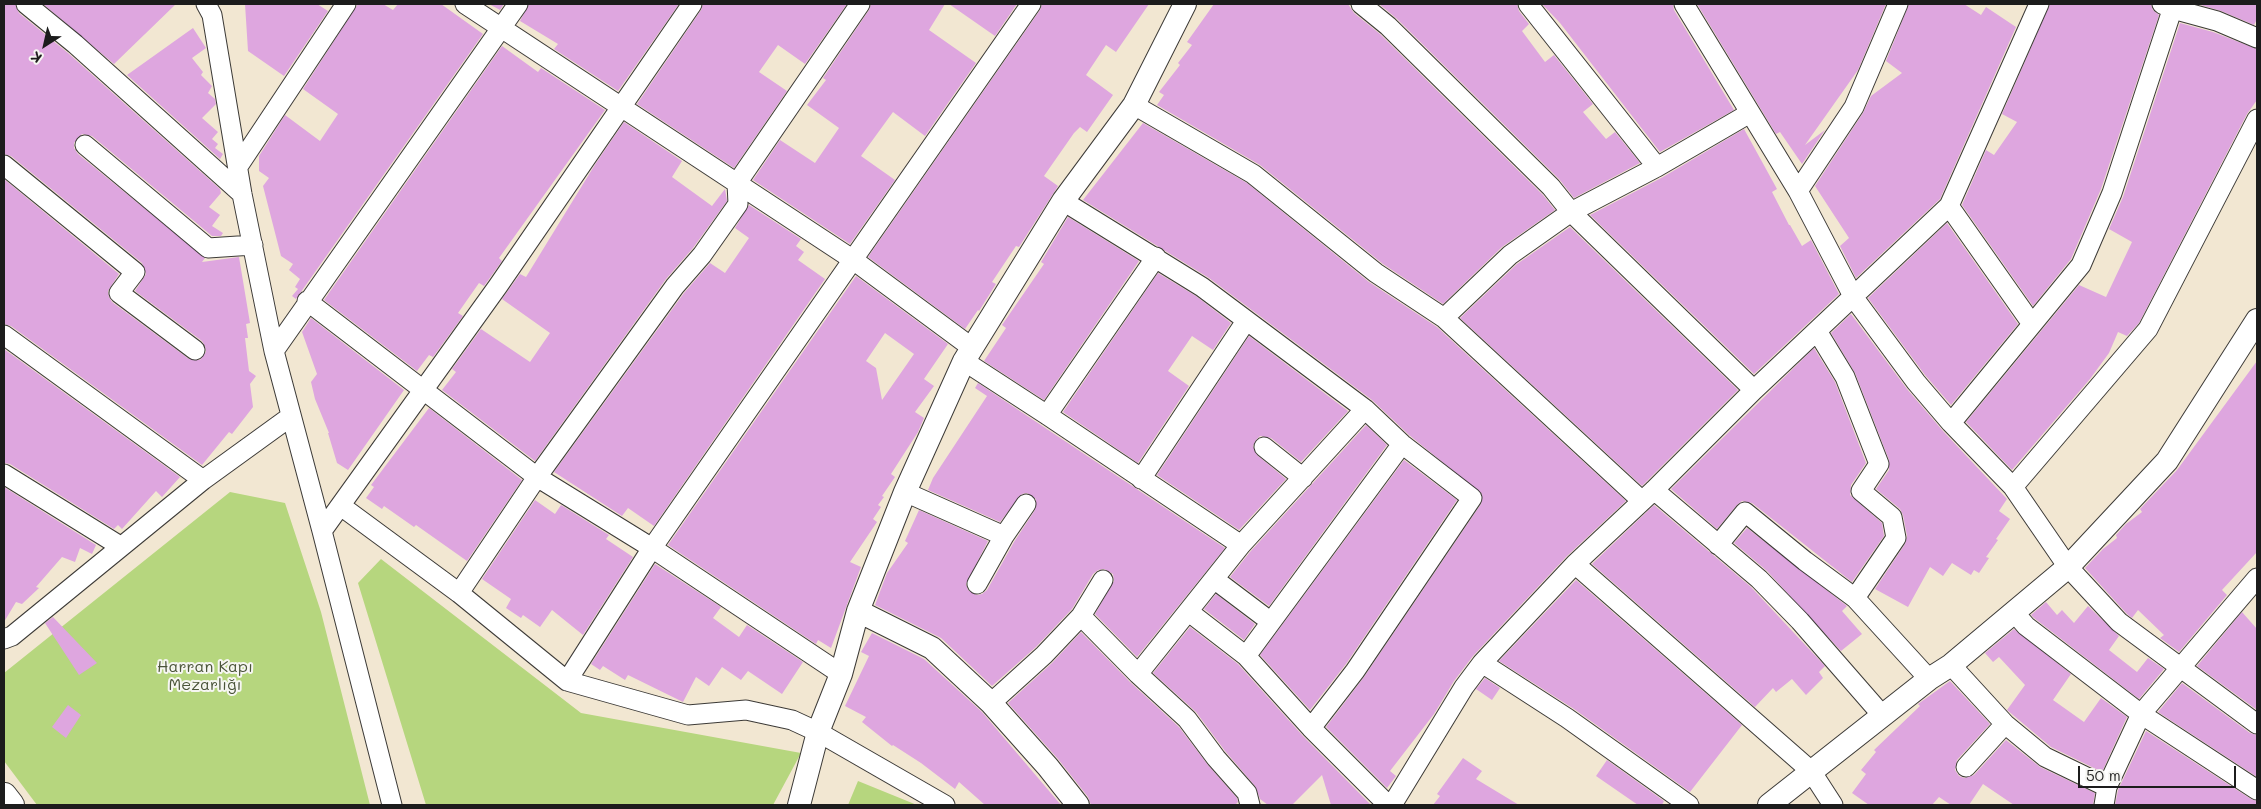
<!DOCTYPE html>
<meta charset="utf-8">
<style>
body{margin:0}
#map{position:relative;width:2261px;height:809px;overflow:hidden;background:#f2e7d2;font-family:Mali,sans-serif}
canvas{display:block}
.frame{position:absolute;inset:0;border:5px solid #1c1c1c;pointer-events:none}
.north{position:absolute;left:20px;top:20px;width:50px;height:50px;-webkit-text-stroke:4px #f6f6f2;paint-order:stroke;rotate:215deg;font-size:14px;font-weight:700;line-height:20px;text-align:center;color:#1c1c1c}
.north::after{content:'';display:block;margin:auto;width:18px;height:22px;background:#1c1c1c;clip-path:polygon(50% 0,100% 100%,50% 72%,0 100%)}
.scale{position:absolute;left:2078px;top:766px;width:158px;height:22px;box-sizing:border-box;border:2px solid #1c1c1c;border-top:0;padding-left:6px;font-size:15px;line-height:18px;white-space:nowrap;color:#1c1c1c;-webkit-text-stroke:4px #f6f6f2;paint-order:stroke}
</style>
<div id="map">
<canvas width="2261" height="809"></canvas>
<div class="frame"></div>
<div class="north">K</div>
<div class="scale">50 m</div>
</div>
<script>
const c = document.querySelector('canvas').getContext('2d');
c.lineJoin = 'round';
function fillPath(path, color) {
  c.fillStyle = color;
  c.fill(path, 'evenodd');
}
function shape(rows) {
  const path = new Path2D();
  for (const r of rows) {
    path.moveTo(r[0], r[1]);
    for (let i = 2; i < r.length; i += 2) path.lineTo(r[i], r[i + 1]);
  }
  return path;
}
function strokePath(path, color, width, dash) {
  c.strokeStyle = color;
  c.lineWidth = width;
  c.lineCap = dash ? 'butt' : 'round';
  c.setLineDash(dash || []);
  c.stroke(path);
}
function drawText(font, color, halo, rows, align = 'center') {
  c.font = font + ' Mali,sans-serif';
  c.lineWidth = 4;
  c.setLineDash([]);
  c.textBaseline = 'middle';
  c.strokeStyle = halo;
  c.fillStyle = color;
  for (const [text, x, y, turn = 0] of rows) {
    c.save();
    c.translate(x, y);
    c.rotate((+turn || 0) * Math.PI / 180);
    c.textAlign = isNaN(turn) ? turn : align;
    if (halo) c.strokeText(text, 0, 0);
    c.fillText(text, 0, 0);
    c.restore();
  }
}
const green = shape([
 [230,492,285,503,321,612,370,805,37,805,4,761,4,673],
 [381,559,581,713,801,753,773,805,426,805,358,583],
 [858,781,917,805,848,805]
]);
const building = shape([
 [4,4,15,4,19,13,68,53,220,189,221,193,209,207,220,215,212,226,223,233,221,236,212,236,92,136,82,134,74,143,74,148,78,154,205,258,202,262,239,257,250,323,246,324,248,338,245,338,249,371,256,376,250,384,253,407,232,434,229,432,202,465,11,326,4,324,4,179,119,274,108,291,109,297,112,302,189,359,200,360,206,352,205,346,202,341,135,291,146,274,142,263,11,156,4,154],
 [43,4,176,4,114,64],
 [245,4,317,4,328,11,284,76,248,51],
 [358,4,383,4,393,10,398,4,441,4,483,34,296,299,292,296,298,289,295,287,300,279,289,270,293,264,281,256,263,186,269,178,259,171,259,156,285,115,320,141,338,114,303,89],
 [489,4,504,4,500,10],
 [529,4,679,4,618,91,554,49,558,44,520,21],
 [703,4,847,4,805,64,778,45,759,72,787,91,734,168,637,104,701,10],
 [871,4,945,4,929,30,976,63,925,136,893,112,861,156,895,180,850,244,753,180,780,140,815,163,839,128,807,105,826,80,823,78,869,10],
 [949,4,1017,4,995,36],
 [1042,4,1149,4,1116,52,1106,45,1086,75,1113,95,1087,132,1080,127,1074,133,1044,176,1058,186,1019,247,1016,246,992,282,996,284,979,311,978,310,965,329,868,257,1040,10],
 [1214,4,1348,4,1354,13,1380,34,1543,195,1555,210,1502,247,1443,304,1383,264,1260,165,1157,105,1164,95,1159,92,1180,65,1178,63,1192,45,1187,42],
 [1379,4,1517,4,1519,11,1529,24,1522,31,1545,62,1554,55,1593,104,1583,112,1606,139,1615,132,1640,163,1574,198,1559,179,1396,18],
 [1542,4,1673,4,1674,10,1734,110,1660,152,1560,23],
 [1697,4,1886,4,1858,70,1805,145,1825,130,1802,164,1780,132,1776,134],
 [1909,4,1964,4,1981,15,1986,7,2016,27,1940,199,1856,278,1840,246,1849,238,1815,186,1863,113,1871,96,1902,73,1886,61],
 [2050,4,2151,4,2153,10,2159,15,2101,189,2071,259,2033,306,1962,205,1986,150,1994,155,2017,122,2002,114],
 [2197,4,2257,4,2257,19,2254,25,2221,11],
 [2180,23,2213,32,2257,49,2257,100,2247,114,2139,323,2127,336,2118,332,2109,353,2090,379,2012,470,1966,422,2079,285,2106,297,2132,242,2109,229,2123,197],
 [193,28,206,48,192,58,203,72,201,75,212,86,208,93,215,99,216,104,202,118,218,132,212,139,218,144,215,148,223,154,220,159,127,75],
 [502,46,538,72,541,68,605,110,499,258,502,261,484,286,479,283,458,313,463,316,433,357,429,355,417,371,324,300],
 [624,122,682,161,672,177,712,206,725,189,727,201,693,248,666,279,535,461,442,390,456,372,452,369,481,329,530,362,550,333,502,299,520,274,526,277,596,163],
 [1143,123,1247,183,1369,282,1437,327,1626,501,1567,556,1473,656,1454,681,1434,714,1390,771,1396,776,1387,788,1326,727,1364,677,1481,504,1482,494,1409,435,1372,400,1209,278,1083,200],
 [1744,129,1777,189,1772,192,1789,225,1790,225,1802,246,1811,240,1839,294,1754,374,1590,215,1663,177],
 [749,205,801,239,796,246,804,252,798,260,825,279,654,526,628,508,622,516,554,472,684,293,710,263,725,273,749,238,735,228],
 [1068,217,1139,261,1044,400,984,361,1006,328,1002,325,1044,264,1041,262],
 [1947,223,2018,324,1951,405,1925,375,1868,298],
 [1570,227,1738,390,1642,486,1460,318,1517,264],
 [1158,273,1196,296,1231,323,1213,350,1192,336,1168,371,1189,386,1138,463,1063,412],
 [856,276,948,344,924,379,934,386,915,412,924,418,918,432,891,474,895,477,882,496,884,497,878,505,881,507,873,519,877,522,850,562,861,567,831,648,818,640,816,644,668,545],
 [885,333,914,354,882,400,876,368,866,361],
 [1851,314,1907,389,1943,431,2007,499,1999,511,2010,519,1996,539,1998,540,1986,557,1989,558,1979,573,1974,570,1971,575,1952,563,1943,576,1930,567,1908,607,1875,589,1905,544,1907,536,1903,515,1900,509,1876,489,1889,470,1889,460,1855,373,1831,333],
 [311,318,404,390,348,470,337,463,328,433,329,433,315,399,311,382,317,374,302,332],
 [1249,336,1348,411,1301,462,1271,438,1260,436,1256,440,1253,446,1257,455,1286,479,1239,530,1157,475],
 [1814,348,1835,382,1866,463,1851,485,1850,495,1882,523,1884,536,1852,582,1752,503,1742,501,1737,505,1717,529,1671,489],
 [4,349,180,477,162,497,156,491,122,529,118,525,114,529,10,464,4,463],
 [2257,361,2257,552,2222,590,2227,595,2179,652,2160,638,2164,635,2138,610,2132,618,2127,614,2085,568,2103,549,2117,538,2116,535,2126,524,2142,512,2140,509,2177,470],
 [978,383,1225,548,1137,657,1095,614,1114,581,1113,574,1104,569,1098,570,1093,574,1072,609,1036,647,992,686,941,638,875,605,887,573,908,543,905,541,919,510,988,541,966,584,968,590,977,595,982,594,987,590,1014,542,1035,510,1036,499,1027,493,1022,494,1000,522,928,490,933,478,987,396,975,388],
 [429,408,522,480,467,561,416,525,414,527,384,506,382,509,366,498,374,487,371,485],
 [1366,425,1387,445,1269,606,1230,577,1250,552],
 [1404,460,1457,500,1346,664,1310,710,1260,655],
 [4,487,96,545,92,554,80,548,75,562,62,557,36,587,39,588,22,604,16,602,4,622],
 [535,500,555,514,561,505,609,535,606,539,633,557,583,635,552,610,540,627,523,615,521,618,506,608,511,599,482,579],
 [1654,505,1751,587,1825,666,1819,672,1823,678,1806,695,1792,679,1776,692,1773,688,1755,707,1592,564],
 [1747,528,1847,606,1842,611,1862,634,1841,651,1767,571,1734,543],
 [655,564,721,607,713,618,739,637,747,625,803,662,782,694,748,671,741,680,722,667,709,686,696,677,683,702,628,675,625,680,603,666,600,670,591,664],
 [1576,580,1742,725,1690,792,1574,709,1499,661],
 [1216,594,1255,624,1244,640,1204,609],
 [2046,602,2057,615,2062,610,2074,623,2088,606,2119,636,2109,650,2137,672,2148,658,2164,669,2139,699,2034,618,2031,615],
 [2242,612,2257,629,2257,710,2197,666],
 [53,617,97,663,79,675,45,623],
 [1190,627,1238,664,1303,736,1371,805,1331,805,1322,775,1292,805,1268,805,1260,799,1255,786,1225,751,1196,712,1153,673],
 [2014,629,2071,674,2053,700,2084,722,2101,698,2127,717,2102,772,2051,747,2007,710,2025,685,1999,657,1993,662,1985,653],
 [1081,632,1130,682,1179,727,1208,765,1237,798,1238,802,1235,805,1091,805,1088,797,1058,759,1008,703,1052,663],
 [872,633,924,659,982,712,1061,805,985,805,959,782,955,789,921,763,893,745,892,746,862,722,866,717,845,706,869,656,861,652],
 [1485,678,1500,688,1492,700,1476,689],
 [1950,681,1990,724,1957,760,1955,770,1959,776,1964,778,1974,775,2006,740,2040,767,2095,793,2093,805,2014,805,1983,784,1969,805,1951,805,1939,797,1932,805,1869,805,1852,793,1866,774,1861,770,1876,752,1874,750,1920,706,1918,704],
 [2182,683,2250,733,2257,735,2257,777,2158,712],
 [68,705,81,715,66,738,52,727],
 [2146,731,2251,799,2257,801,2257,805,2115,805,2118,790],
 [1463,758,1482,771,1476,779,1519,805,1433,805,1440,796,1437,794],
 [1607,760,1664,801,1662,805,1638,805,1596,776]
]);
const minor = shape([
 [26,4,75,44,242,194],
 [206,4,212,15,242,194,274,351,322,531,392,805],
 [465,4,852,259,971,347],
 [1361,4,1388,26,1551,187,1571,212,1754,390],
 [1528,4,1657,167],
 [1684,4,1798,191,1854,298,1916,382,1951,423,2013,487,2068,567,2119,622,2257,724],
 [2162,4,2173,9,2217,21,2257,38],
 [1134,105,1253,174,1376,273,1444,318,1642,501],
 [85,145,208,248,253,245],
 [4,165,135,272,119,293,195,350],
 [239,165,346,4],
 [1798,191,1854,107,1898,4],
 [1063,201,1202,287,1365,409,1402,444,1472,498,1355,671,1311,728],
 [1949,206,2032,324],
 [307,301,537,477,652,548,841,674],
 [1444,318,1510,255,1571,212,1657,167,1750,113],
 [1817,331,1845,377,1879,464,1861,491,1892,517,1896,538,1855,598],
 [4,335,203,480],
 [274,351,518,4],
 [964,361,1047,415,1241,545],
 [1047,415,1156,257],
 [1951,423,2081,265,2112,193,2174,4],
 [1264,447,1303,478],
 [4,474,120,546],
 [1141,479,1246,321],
 [2013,487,2148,329,2257,119],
 [1654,490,1759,579,1800,621,1882,715],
 [905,492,1004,536],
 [341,506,459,593,567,681,688,715,746,710,792,720,818,732,945,805],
 [322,531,498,286,692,4],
 [1718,545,1745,512,1805,561,1855,598,1929,679],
 [1575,564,1811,771,1833,805],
 [1214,579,1271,622],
 [977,584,1004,536,1026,504],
 [459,593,537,477,675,286,702,255,738,204,737,183,860,4],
 [1189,612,1246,656,1311,728,1388,805],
 [2014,612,2026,626,2141,714,2257,790],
 [1081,616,1138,674,1187,719,1216,758,1247,793,1250,805],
 [4,639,12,636,203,480,290,417],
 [1246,656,1402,444],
 [1482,663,1567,718,1689,805],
 [1951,665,2005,724,2045,757,2107,787],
 [1138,674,1241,545,1365,409],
 [567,681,652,548,1031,4],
 [991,703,1044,655,1081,616,1103,580],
 [1966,767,2005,724],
 [1392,805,1464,687,1482,663,1575,564,1654,490,1754,390,1949,206,2039,4],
 [2104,805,2107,787,2141,714,2257,578]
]);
const tertiary = shape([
 [858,611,932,648,991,703,1048,767,1078,805],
 [799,805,818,732,841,674,858,611,905,492,964,361,1063,201,1134,105,1185,4],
 [1769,805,1929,679,1951,665,2068,567,2167,461,2257,320]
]);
const secondary = shape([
 [4,796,11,805]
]);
const parkNames = [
 ["Harran Kapı",205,667],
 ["Mezarlığı",205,685]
];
fillPath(green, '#b6d67e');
fillPath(building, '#dea6df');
strokePath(minor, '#3c3a37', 21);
strokePath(tertiary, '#3c3a37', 24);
strokePath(secondary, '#3c3a37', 28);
strokePath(minor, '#fff', 19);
strokePath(tertiary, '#fff', 22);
strokePath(secondary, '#fff', 26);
drawText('16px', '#4a5439', '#f6f6f2', parkNames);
</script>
